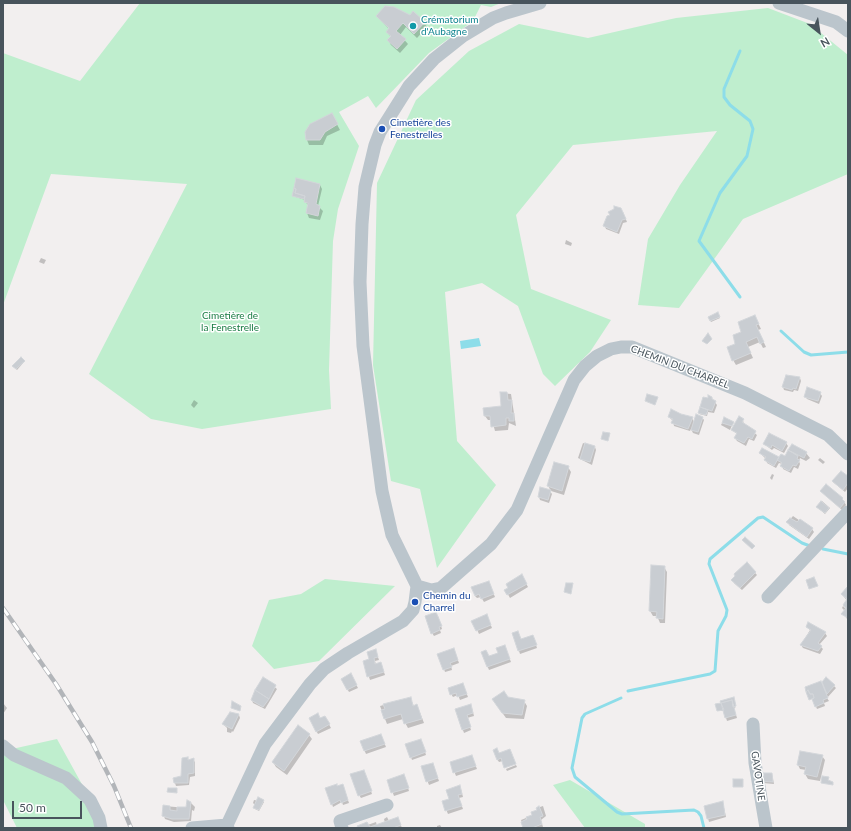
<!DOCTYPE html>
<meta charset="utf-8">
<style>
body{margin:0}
#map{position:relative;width:851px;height:831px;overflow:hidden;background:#f2efef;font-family:Lato,sans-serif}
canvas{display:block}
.frame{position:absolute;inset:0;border:4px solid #48545c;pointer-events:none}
.north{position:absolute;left:799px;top:12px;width:40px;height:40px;-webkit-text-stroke:3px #fff;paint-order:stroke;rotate:150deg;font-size:11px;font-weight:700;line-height:16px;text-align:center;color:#48545c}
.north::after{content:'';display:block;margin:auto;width:14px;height:18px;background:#48545c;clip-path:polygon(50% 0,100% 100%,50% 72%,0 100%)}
.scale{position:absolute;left:12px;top:801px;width:70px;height:18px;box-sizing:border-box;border:2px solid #48545c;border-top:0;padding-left:5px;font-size:12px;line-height:14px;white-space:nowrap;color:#48545c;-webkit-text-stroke:3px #fff;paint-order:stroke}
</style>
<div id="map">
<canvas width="851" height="831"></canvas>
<div class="frame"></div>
<div class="north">N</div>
<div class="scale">50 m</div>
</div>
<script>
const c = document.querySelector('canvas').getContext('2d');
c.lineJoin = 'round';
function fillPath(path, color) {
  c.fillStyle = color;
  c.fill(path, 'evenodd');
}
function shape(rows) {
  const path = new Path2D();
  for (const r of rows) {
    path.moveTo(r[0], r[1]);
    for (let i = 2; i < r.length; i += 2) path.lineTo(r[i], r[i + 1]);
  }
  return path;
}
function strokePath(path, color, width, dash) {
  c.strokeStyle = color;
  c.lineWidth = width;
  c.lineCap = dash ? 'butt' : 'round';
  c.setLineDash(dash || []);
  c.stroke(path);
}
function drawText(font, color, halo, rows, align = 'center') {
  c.font = font + ' Lato,sans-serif';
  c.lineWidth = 3;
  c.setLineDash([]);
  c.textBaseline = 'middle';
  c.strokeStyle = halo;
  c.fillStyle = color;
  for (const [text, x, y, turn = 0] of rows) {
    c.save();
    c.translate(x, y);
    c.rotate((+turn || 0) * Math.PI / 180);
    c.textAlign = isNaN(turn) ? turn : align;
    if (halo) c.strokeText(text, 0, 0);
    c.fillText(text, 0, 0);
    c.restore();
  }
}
const green = shape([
 [140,3,501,3,491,7,481,5,473,21,429,53,376,108,368,96,339,112,359,146,338,209,333,241,329,370,331,409,202,429,151,419,89,374,187,184,51,174,3,305,3,53,80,81],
 [768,8,810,24,848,55,848,174,743,219,679,308,638,305,648,239,680,185,717,131,573,145,516,215,531,289,611,320,590,352,555,386,543,374,518,306,482,283,445,292,457,441,496,485,437,568,420,489,391,481,373,365,377,183,416,100,469,51,519,24,588,38,676,18],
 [325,579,395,586,319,661,274,669,252,646,269,600,301,594],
 [57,739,106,828,17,828,3,800,3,751],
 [570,780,645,824,645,828,585,828,553,785]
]);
const water = shape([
 [479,338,481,346,461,349,460,341]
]);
const shadow = shape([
 [377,16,424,22,427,27,417,38,406,27,400,35,408,44,400,53,391,45,388,40,391,37,387,32,389,29],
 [332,115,340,130,327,136,323,145,309,145,307,140,306,133,310,124],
 [320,185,322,189,318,206,323,211,320,220,309,218,307,213,308,206,305,200,293,196],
 [623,212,627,222,623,223,619,234,606,229,605,226],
 [566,240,572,243,571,246,565,244],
 [41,258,46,260,44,264,39,262],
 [717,314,720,318,711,322,709,317],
 [757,321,761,329,758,330,766,347,763,348,760,342,748,347,753,358,736,365,733,360,742,332],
 [24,362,17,370,14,367],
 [786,376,800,378,801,381,798,391,794,390,793,392,784,390,783,387],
 [501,393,511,394,516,426,509,423,508,430,495,431,492,420,488,420,485,416,502,407],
 [820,393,822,396,819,404,807,399,805,396],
 [711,397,717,405,714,413,708,412,707,416,699,414,704,398,709,399],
 [194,400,198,403,194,408,191,405],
 [669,417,692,418,694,422,702,417,704,420,699,435,693,433,691,429,690,431,674,426,673,421],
 [724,419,733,423,730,430,721,425],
 [743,420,744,425,757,435,754,441,749,439,746,446,737,441,735,438,737,434,732,430],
 [583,443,595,447,596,450,592,465,578,458],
 [786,443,788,446,784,453,774,448,772,450,764,444],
 [792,445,806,453,810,458,806,461,800,458,799,461,800,464,798,469,794,467,791,473,783,469,782,464,779,463,776,468,767,463,766,459,760,453,780,458,785,457],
 [820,458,825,462,823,464,818,460],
 [568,467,571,472,564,495,551,491,548,486],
 [772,474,774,475,772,480,770,478],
 [848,478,848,488,845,492,833,482],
 [541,489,550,491,552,494,549,503,540,500,539,497],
 [821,491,842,498,846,505,842,510],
 [822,501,830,508,825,514,817,507],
 [793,516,812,529,814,532,809,539,789,525,788,522],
 [747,564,757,575,742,590,734,583],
 [664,567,667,572,665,623,660,623,657,616,653,616,650,611],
 [522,576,528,587,510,598,506,591],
 [490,585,495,597,484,602,481,597,477,598,475,596],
 [848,588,848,620,843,614,845,611,842,608,843,606,846,609,844,605,847,601,842,594],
 [438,616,442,629,440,630,441,633,434,636,432,633],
 [488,618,492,628,479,634,473,621],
 [807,627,825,633,827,636,819,645,823,649,820,654,803,648,801,645,810,630],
 [534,639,537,648,520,654,519,651,521,640],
 [506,649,511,662,489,670,482,653,489,657],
 [376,651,379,660,375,661,376,665,382,666,385,675,370,680,364,662,371,660],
 [455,652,459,663,451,666,452,670,445,672,444,669],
 [351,675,358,688,349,692,342,679],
 [263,678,277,689,265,709,253,703,252,700],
 [826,678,836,688,827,698,829,701,824,703,825,706,817,709,813,699,810,699],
 [464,687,468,697,460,700,458,695,453,697,451,694],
 [410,698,414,706,417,706,419,710,424,723,408,728,403,719,387,724,380,706],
 [508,698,524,701,527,706,524,719,506,718,496,704],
 [3,703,7,708,3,714],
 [721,704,736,707,734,708,737,718,727,721,724,711,718,711,716,705],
 [472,708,474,716,467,718,471,730,464,733,456,710],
 [230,713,239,715,240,718,233,732,232,731,231,733,227,732,227,728,223,724],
 [325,717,331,728,318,734,310,719,320,720],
 [309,735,312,739,287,775,276,767,273,762],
 [381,735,386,747,366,754,361,742],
 [422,743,426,755,412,760,411,757],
 [499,754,503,761,499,762,497,759],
 [822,756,825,760,820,781,808,779,805,774,806,770,800,769,798,765],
 [188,758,189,761,193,760,195,762,195,776,190,777,189,785,176,786,175,783,182,777],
 [473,759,477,769,456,776,451,763],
 [516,765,517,767,507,771,506,769],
 [422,767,434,767,439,781,429,785],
 [365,774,372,794,361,798,359,795],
 [772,774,774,784,763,783,761,780],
 [405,778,409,791,394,796,388,780],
 [337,787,344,788,349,803,343,805,342,802,333,807,332,804],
 [461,789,463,797,459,798,463,809,448,814,443,802,450,799],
 [254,800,264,802,259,811,255,809,255,805,253,803],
 [191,803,195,807,194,811,192,810,191,821,174,822,165,819,164,816,164,806,187,808],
 [723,803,726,817,709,822,705,807],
 [543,806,546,816,541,820,543,827,524,828,521,820,526,818,528,822,538,811,537,808],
 [387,817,389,821,398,818,402,828,359,828,376,822,377,826,385,823,384,819],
 [440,825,442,828,437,828,437,826]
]);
const stream = shape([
 [740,51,724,89,724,97,730,105,750,121,753,129,747,156,720,193,699,241,740,297],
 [781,331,804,352,811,355,848,352],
 [823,549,848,554],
 [628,691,710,674,715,671,718,631,726,616,727,610,709,564,710,559,758,518,763,517,802,543,810,546],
 [621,698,585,714,582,718,572,768,575,777,617,812,622,814,694,810,698,812,701,816,704,828]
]);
const building = shape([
 [385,6,394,7,410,15,413,11,425,22,414,34,403,23,396,31,406,39,397,49,387,40,391,36,386,32,389,28,376,16,385,6],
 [332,113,338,124,325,132,320,140,306,140,305,132,310,124,332,113],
 [296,178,320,184,316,204,320,206,318,216,306,213,308,203,304,202,305,196,295,193,296,189,294,188,296,178],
 [294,188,296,189,295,193,305,196,304,199,292,196,294,188],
 [614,206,621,208,626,219,622,220,617,232,603,226,607,216,610,215,608,212,614,209,614,206],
 [718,312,720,317,710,321,708,317,718,312],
 [755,315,759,324,756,325,764,342,760,344,757,337,746,342,751,353,732,361,727,347,735,344,733,335,741,332,738,322,755,315],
 [708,333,712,339,707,344,702,341,708,333],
 [21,357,25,361,16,369,12,366,21,357],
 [786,375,800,377,796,389,793,388,792,390,782,387,786,375],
 [807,387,821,392,818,401,804,397,807,387],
 [500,392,507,392,508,400,512,400,511,413,514,413,514,421,509,421,509,418,506,418,506,425,491,427,490,416,484,416,483,408,501,406,500,392],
 [647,394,658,397,655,405,645,401,647,394],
 [708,395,712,397,712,399,716,401,712,411,700,407,703,397,708,398,708,395],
 [700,407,708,410,706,415,698,413,700,407],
 [671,409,681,414,693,417,688,429,671,423,673,419,668,417,671,409],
 [696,414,703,417,698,432,691,430,696,414],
 [739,416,744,419,742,422,756,431,752,439,748,437,744,443,734,438,737,433,731,430,739,416],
 [724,417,734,422,732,426,722,423,724,417],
 [603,432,610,433,608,441,601,439,603,432],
 [769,433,787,442,782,451,772,445,771,448,763,444,769,433],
 [585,443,595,446,590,462,580,459,585,443],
 [792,444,807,452,804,458,788,450,792,444],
 [762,448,779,457,774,466,764,460,766,457,759,453,762,448],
 [788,450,798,456,797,459,800,460,796,466,793,465,789,471,780,466,782,463,777,460,781,454,785,456,788,450],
 [554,462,569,466,562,491,547,486,554,462],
 [841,471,848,476,848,483,843,490,832,481,841,471],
 [826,484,843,498,842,499,845,502,840,508,820,491,826,484],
 [540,487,551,490,548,500,538,497,540,487],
 [821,501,829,508,825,513,816,507,821,501],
 [790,518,797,522,800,519,813,528,807,537,786,522,790,518],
 [745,537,755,546,752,549,742,540,745,537],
 [747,562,756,572,740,588,731,580,735,576,734,574,747,562],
 [651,565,665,566,663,619,656,618,657,612,649,611,651,565],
 [522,574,527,584,507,595,504,590,508,588,506,584,522,574],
 [814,577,818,586,809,589,806,580,814,577],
 [489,581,494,594,481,599,479,594,475,596,471,587,489,581],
 [566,583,573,583,571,594,564,592,566,583],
 [848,586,848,618,841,614,846,608,843,605,847,599,841,594,848,586],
 [436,612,442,626,439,627,440,630,431,634,425,616,436,612],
 [487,614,491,625,476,631,471,621,487,614],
 [808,622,826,632,818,643,822,646,818,651,800,645,811,630,806,627,808,622],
 [518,631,521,639,533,635,537,645,518,651,512,633,518,631],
 [505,645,510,659,487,667,481,652,486,650,489,656,498,653,496,648,505,645],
 [454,648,458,660,450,663,452,667,443,670,437,654,454,648],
 [376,649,378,657,374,658,375,664,381,662,384,672,367,677,363,661,369,659,367,652,376,649],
 [351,673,357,685,347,690,341,679,351,673],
 [263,677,276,685,269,699,255,690,263,677],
 [826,677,835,685,827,694,822,682,826,677],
 [821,681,828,698,823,700,824,703,815,707,812,699,814,698,813,694,810,694,808,690,806,692,805,687,821,681],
 [463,683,467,694,457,697,456,693,450,695,448,688,463,683],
 [255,690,269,699,263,707,251,700,255,690],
 [808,690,810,694,813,694,814,698,809,700,806,692,808,690],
 [504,691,508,697,525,700,522,715,502,713,492,699,504,691],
 [411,697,413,706,417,704,422,719,404,724,401,714,384,719,381,710,385,709,383,704,411,697],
 [734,697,736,706,733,707,732,700,721,703,720,701,734,697],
 [732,700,736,715,725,718,721,703,732,700],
 [232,701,241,706,240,711,231,708,232,701],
 [721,703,724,710,717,711,715,704,721,703],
 [471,704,473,713,467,715,471,727,462,730,455,709,471,704],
 [230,712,239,714,232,729,222,724,230,712],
 [318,713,320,718,325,716,330,724,316,732,309,718,318,713],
 [298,725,310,734,284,771,272,762,298,725],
 [381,734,385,744,364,751,360,741,381,734],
 [421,739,426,752,410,758,405,744,421,739],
 [497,748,499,753,510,749,516,764,504,768,501,758,497,760,493,750,497,748],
 [800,751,823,755,817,777,804,774,806,767,797,765,800,751],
 [472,755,476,766,453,773,450,762,472,755],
 [188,757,188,760,194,758,194,773,188,774,188,783,174,783,173,778,181,776,182,758,188,757],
 [433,763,438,778,426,782,421,766,433,763],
 [364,770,372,791,358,796,350,774,364,770],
 [760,773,772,773,773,782,760,781,760,773],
 [404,774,409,788,391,793,387,780,404,774],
 [822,776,829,777,828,780,833,782,833,785,821,783,822,776],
 [733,779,743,779,743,787,733,787,733,779],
 [337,784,337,786,343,784,348,800,341,803,340,800,331,805,325,788,337,784],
 [460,785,462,794,458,795,462,806,445,811,442,801,449,799,446,790,460,785],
 [168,788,177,788,177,793,167,792,168,788],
 [258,797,264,800,259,810,253,808,258,797],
 [187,800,191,802,189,819,172,819,162,816,163,805,170,806,170,810,177,811,177,807,186,807,187,800],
 [723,801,725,815,707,819,704,806,723,801],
 [539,806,543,816,540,817,542,824,532,828,523,828,521,822,527,819,526,817,532,815,531,812,537,810,536,808,539,806],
 [398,817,401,825,393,828,358,828,357,826,367,822,370,827,398,817]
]);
const minor = shape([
 [779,3,836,22,848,31],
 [417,586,431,590,441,588,491,544,517,510,574,380,585,366,597,356,611,349,621,347,632,347,745,393,828,435,848,454],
 [768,597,848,512],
 [753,724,755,763,766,828],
 [3,746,14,755,66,778,90,800,99,818,101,828],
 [192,828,227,825],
 [228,828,227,825,265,744,310,684,324,669,348,653,403,621,413,610,415,602,417,586,392,535,382,491,363,346,360,282,362,224,365,187,375,145,380,132,409,86,434,59,463,36,493,18,506,13,540,3],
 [342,828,340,821,387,805]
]);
const rail = shape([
 [3,608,56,684,92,742,114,786,131,828]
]);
const markers = [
 [413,26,4,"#0f9aa8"],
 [382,129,4,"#1a4fb4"],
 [415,602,4,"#1a4fb4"]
];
const cultureNames = [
 ["Crématorium",421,20],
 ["d'Aubagne",421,32]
];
const transitNames = [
 ["Cimetière des",390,123],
 ["Fenestrelles",390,135],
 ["Chemin du",423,596],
 ["Charrel",423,608]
];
const parkNames = [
 ["Cimetière de",230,316],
 ["la Fenestrelle",230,328]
];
const streetNames = [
 ["CHEMIN DU CHARREL",680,367,21],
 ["GAVOTINE",758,776,82]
];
fillPath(green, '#bfeece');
fillPath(water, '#8ddde9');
fillPath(shadow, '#0003');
strokePath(stream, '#8ddde9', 3);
fillPath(building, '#c9cdd2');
strokePath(building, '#d3d6da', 1);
strokePath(minor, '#bbc5cc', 13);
strokePath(rail, '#b2b5b9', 4.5);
strokePath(rail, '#fff', 3, [9]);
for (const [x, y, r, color] of markers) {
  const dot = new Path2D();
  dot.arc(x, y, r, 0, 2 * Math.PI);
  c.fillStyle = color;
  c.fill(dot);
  strokePath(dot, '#fff', 1.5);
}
drawText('10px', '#0d838f', '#fff', cultureNames, 'left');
drawText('10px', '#164399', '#fff', transitNames, 'left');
drawText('10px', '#1a7c44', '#fff', parkNames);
drawText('10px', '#48545c', '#fff', streetNames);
</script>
